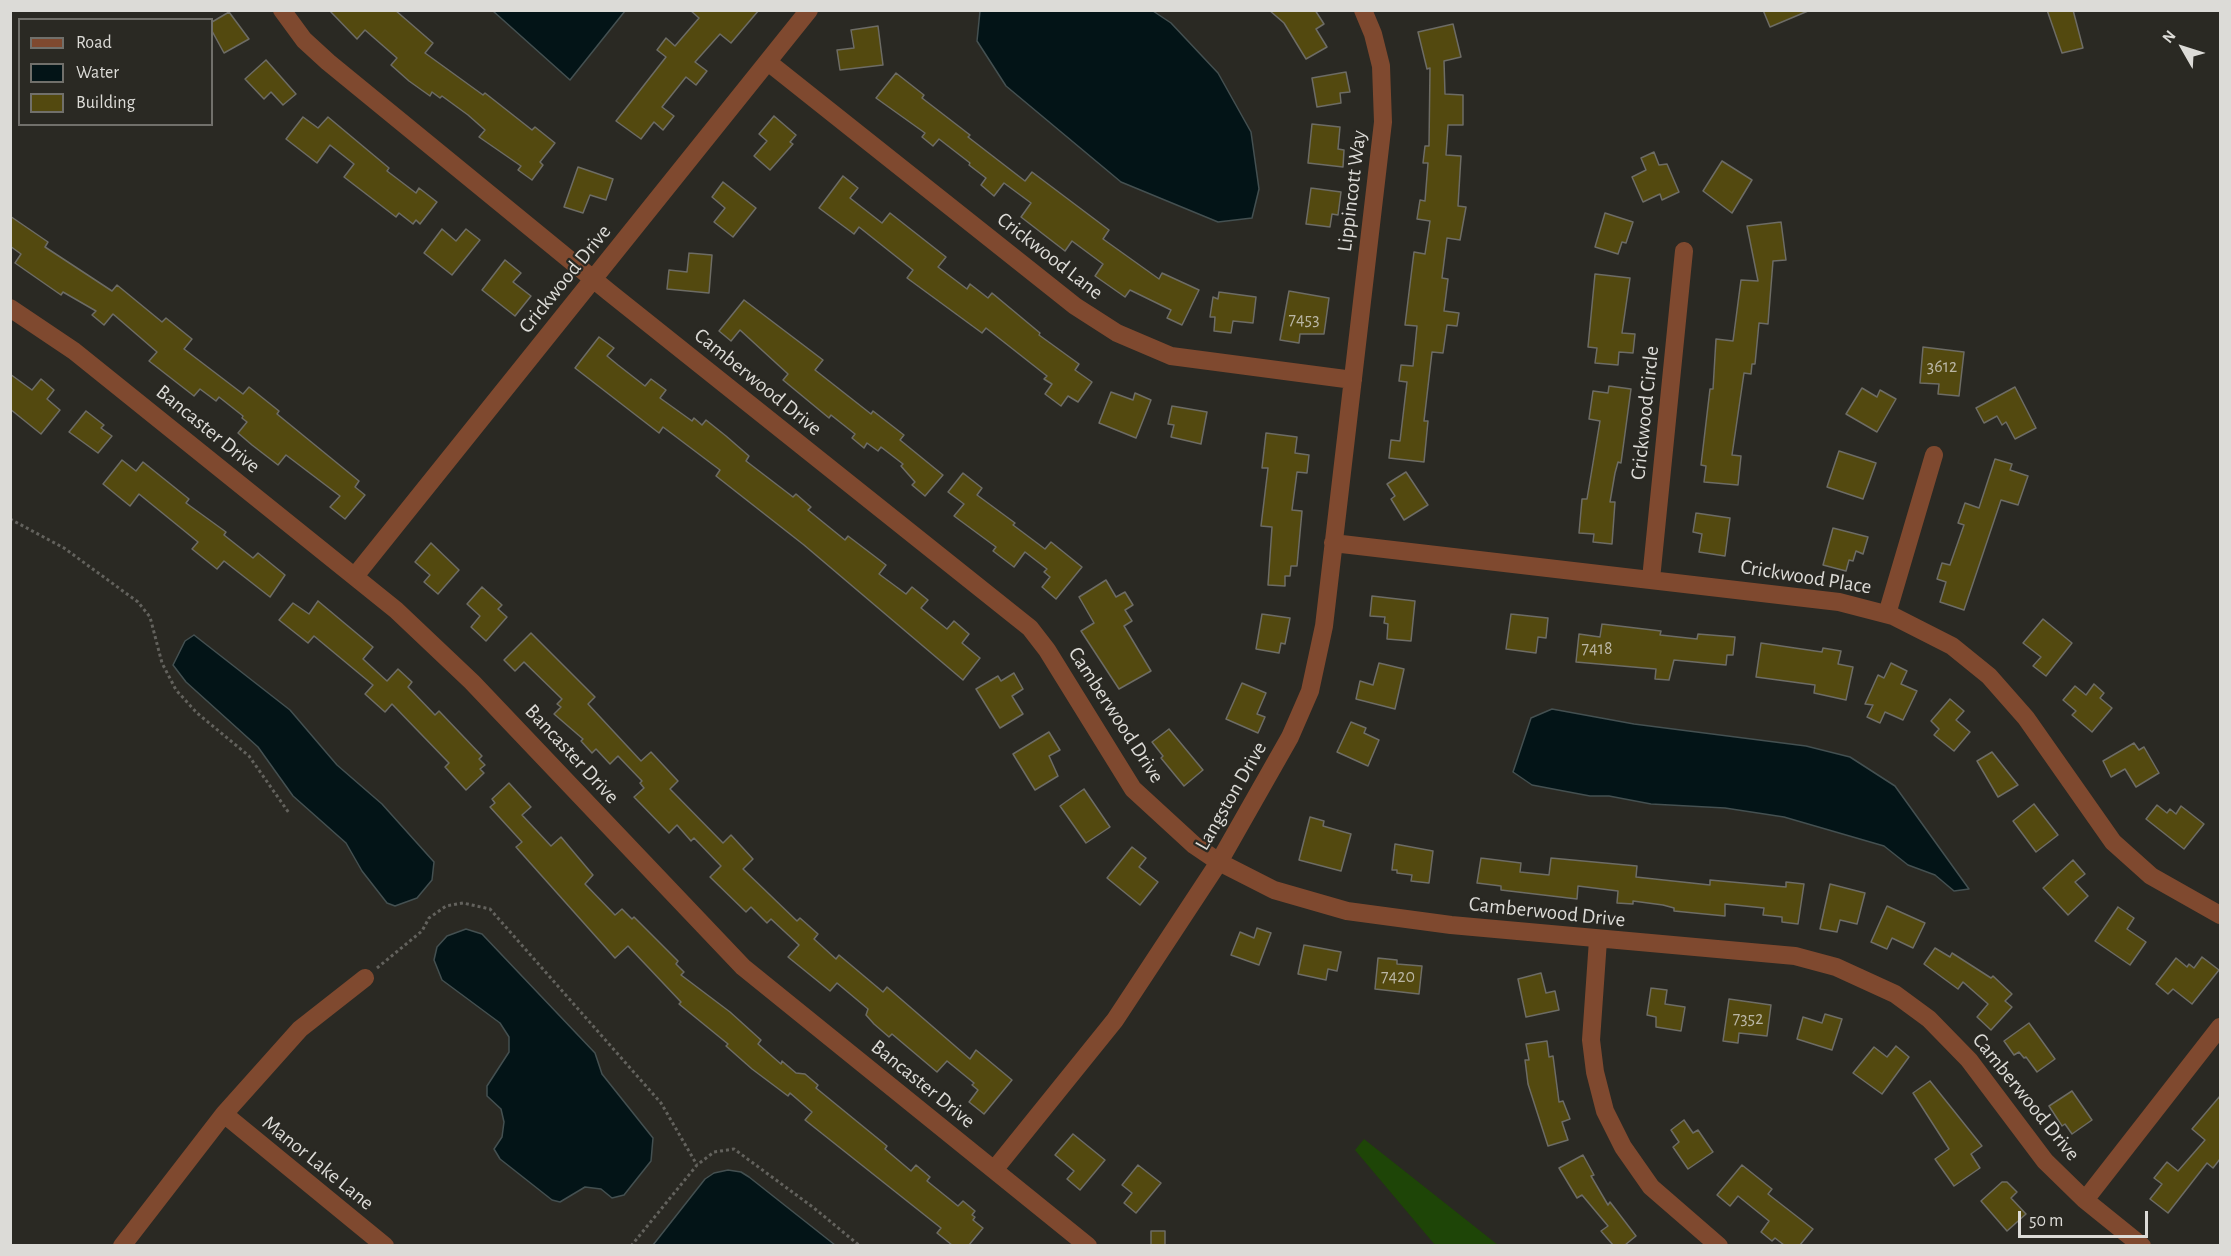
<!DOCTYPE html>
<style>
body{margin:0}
#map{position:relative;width:2231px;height:1256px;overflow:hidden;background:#2a2923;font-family:"Alegreya Sans",sans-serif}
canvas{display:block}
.frame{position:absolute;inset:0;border:12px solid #dcdbd7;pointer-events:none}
.legend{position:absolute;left:18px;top:18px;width:195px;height:108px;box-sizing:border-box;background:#2a2923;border:2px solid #71706b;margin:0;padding:8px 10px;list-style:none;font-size:18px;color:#dcdbd7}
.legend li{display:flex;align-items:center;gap:12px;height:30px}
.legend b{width:30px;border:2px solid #71706b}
.north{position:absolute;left:2153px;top:18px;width:60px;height:60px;-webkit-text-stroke:4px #2a2923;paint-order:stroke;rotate:309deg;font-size:16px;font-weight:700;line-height:24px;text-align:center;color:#dcdbd7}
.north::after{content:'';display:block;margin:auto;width:21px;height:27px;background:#dcdbd7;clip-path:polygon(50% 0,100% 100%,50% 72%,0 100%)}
.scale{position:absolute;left:2018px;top:1211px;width:130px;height:27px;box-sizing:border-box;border:3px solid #dcdbd7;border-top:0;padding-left:8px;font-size:18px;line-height:21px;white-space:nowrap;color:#dcdbd7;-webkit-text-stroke:4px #2a2923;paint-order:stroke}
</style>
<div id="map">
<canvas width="2231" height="1256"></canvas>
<div class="frame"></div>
<ul class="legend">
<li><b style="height:8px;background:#7f492f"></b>Road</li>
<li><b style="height:16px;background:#031417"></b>Water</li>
<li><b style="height:16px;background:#53490f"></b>Building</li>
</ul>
<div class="north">N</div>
<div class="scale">50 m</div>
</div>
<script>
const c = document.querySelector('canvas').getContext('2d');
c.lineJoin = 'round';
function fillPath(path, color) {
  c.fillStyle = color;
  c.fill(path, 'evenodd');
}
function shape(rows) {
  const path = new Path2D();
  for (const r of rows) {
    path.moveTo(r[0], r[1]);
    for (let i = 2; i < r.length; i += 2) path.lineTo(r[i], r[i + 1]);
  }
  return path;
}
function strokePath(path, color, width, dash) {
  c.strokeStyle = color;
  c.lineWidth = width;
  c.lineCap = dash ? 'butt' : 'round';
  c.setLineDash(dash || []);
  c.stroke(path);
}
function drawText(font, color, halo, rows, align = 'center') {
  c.font = font + ' "Alegreya Sans",sans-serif';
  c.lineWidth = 4.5;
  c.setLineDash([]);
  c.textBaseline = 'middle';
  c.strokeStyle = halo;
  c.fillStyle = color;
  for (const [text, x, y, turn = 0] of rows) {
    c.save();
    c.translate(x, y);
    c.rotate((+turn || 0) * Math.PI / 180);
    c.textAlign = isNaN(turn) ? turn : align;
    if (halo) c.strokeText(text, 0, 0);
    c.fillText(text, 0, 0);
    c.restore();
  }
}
const green = shape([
 [1364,1139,1498,1245,1435,1245,1355,1150]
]);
const water = shape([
 [493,11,625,11,570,80,493,11],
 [980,11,1153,11,1171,23,1218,73,1251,132,1259,189,1252,218,1218,222,1121,182,1006,86,977,41,980,11],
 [194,635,290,710,337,765,382,804,434,862,432,880,417,898,395,906,387,903,362,871,346,843,293,796,258,747,186,682,173,665,185,641,194,635],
 [1552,709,1634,724,1806,746,1850,757,1895,786,1969,889,1954,891,1935,875,1908,865,1884,846,1784,817,1725,808,1651,804,1609,796,1590,796,1532,785,1513,772,1531,718,1552,709],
 [466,929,482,934,595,1053,602,1074,653,1138,651,1161,624,1195,612,1198,601,1189,585,1187,560,1202,552,1200,500,1159,494,1149,502,1137,504,1122,501,1109,487,1096,487,1086,509,1052,509,1037,500,1023,442,980,434,960,437,947,447,936,466,929],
 [728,1170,741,1172,749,1177,835,1245,653,1245,705,1179,714,1173,728,1170]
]);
const building = shape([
 [329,10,395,10,433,43,425,53,483,95,485,93,532,130,535,127,555,143,540,162,543,165,532,180,518,170,521,166,479,137,485,130,468,115,442,96,440,98,432,92,430,96,409,81,391,65,397,58,365,30,357,39,329,10],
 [690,10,759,10,731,43,720,34,695,62,707,71,696,85,686,77,662,107,674,116,663,130,654,122,641,139,616,121,666,57,657,50,666,38,675,46,699,18,690,10],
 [1269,10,1315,10,1324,24,1316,29,1327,47,1306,59,1284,23,1269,10],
 [1763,10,1808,10,1808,11,1770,27,1763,10],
 [2047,10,2073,10,2083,48,2062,53,2047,10],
 [229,12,249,39,224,53,212,31,212,22,229,12],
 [1453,24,1461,57,1444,61,1445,94,1463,95,1463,125,1448,125,1446,155,1461,156,1458,206,1466,207,1460,240,1447,238,1442,278,1448,279,1444,311,1459,313,1457,326,1447,325,1443,353,1432,352,1424,421,1428,421,1424,462,1389,458,1391,440,1400,441,1407,382,1399,381,1401,365,1413,366,1417,326,1405,325,1414,252,1425,254,1430,221,1417,219,1420,200,1425,201,1428,163,1423,163,1425,146,1429,146,1430,68,1427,69,1418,32,1453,24],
 [878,26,883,65,840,70,837,50,854,48,851,30,878,26],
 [266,60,296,94,283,105,271,92,264,99,245,79,266,60],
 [1346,72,1350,92,1340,93,1341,103,1317,107,1312,78,1346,72],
 [896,73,924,95,922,98,970,135,968,137,1025,181,1032,172,1109,230,1103,239,1159,279,1162,273,1199,290,1182,325,1167,318,1171,310,1130,290,1125,297,1095,276,1103,264,1072,241,1065,251,1021,217,1031,203,1004,183,994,196,981,185,986,178,969,165,970,163,939,139,933,146,922,137,925,133,876,98,896,73],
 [774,116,796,135,790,142,793,144,770,170,754,156,767,141,759,134,774,116],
 [303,117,318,128,328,117,389,168,387,171,416,193,419,188,437,202,420,224,416,220,413,224,399,213,396,217,344,177,354,164,330,145,317,163,286,139,303,117],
 [1312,124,1340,127,1338,149,1344,150,1343,167,1308,163,1312,124],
 [1654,152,1659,165,1667,164,1679,192,1662,200,1660,194,1643,202,1632,177,1646,170,1641,158,1654,152],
 [1722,161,1752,180,1732,213,1703,191,1722,161],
 [578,167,613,179,606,200,590,195,583,213,564,207,578,167],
 [843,176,858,188,850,198,882,223,890,213,946,257,938,267,967,289,970,284,988,298,992,293,1040,333,1039,335,1079,364,1075,370,1092,382,1078,402,1068,396,1061,406,1045,394,1052,384,1044,379,1047,376,986,328,982,333,907,278,913,270,859,227,854,234,819,208,843,176],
 [723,182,756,208,733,237,714,222,725,208,712,197,723,182],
 [1311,188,1341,192,1338,215,1332,214,1330,227,1306,224,1311,188],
 [1605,213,1633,222,1626,243,1622,242,1618,254,1595,247,1605,213],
 [10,216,48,242,45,247,112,291,117,285,162,322,166,318,192,339,184,349,243,394,249,387,279,411,277,414,359,481,355,487,365,495,345,519,330,507,340,496,286,455,278,465,252,445,238,433,247,422,242,418,243,416,219,397,216,401,200,389,194,396,149,361,157,352,113,314,104,325,92,315,96,311,63,292,61,295,15,263,21,254,10,246,10,216],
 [1781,222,1786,260,1773,261,1768,324,1759,323,1755,364,1752,364,1751,374,1744,373,1732,455,1741,456,1738,485,1704,482,1706,466,1701,465,1710,389,1713,389,1716,339,1733,341,1741,280,1758,281,1747,226,1781,222],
 [442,229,456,241,466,229,480,240,452,275,424,253,442,229],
 [689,253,712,255,709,293,667,289,669,270,687,272,689,253],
 [505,260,521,273,513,282,531,296,515,316,482,290,505,260],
 [1595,274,1630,278,1622,333,1635,334,1633,353,1619,352,1618,365,1595,363,1597,348,1588,347,1595,274],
 [1289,291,1329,298,1324,334,1300,334,1299,343,1280,340,1289,291],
 [1219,292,1256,297,1253,323,1233,321,1231,333,1214,331,1215,317,1210,317,1213,297,1218,299,1219,292],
 [744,300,823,360,815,370,871,414,873,411,904,435,900,440,943,475,925,496,912,485,915,482,901,466,903,464,881,447,878,451,867,443,864,448,852,438,855,434,831,415,829,418,783,380,788,374,740,330,731,341,719,331,744,300],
 [599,337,614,348,607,356,618,365,645,386,651,379,666,390,660,398,692,421,694,418,702,425,706,420,726,436,749,456,746,461,793,497,796,494,811,507,808,510,845,540,848,536,886,565,879,574,906,594,912,587,928,600,921,608,947,629,954,621,969,634,962,643,980,658,963,680,804,545,716,476,720,470,663,427,659,433,575,368,599,337],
 [1923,347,1964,352,1959,396,1938,394,1939,384,1920,383,1923,347],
 [10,374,32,390,41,379,54,390,47,399,60,410,41,434,10,409,10,374],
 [1609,386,1631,389,1621,463,1618,462,1615,473,1610,502,1615,502,1612,544,1593,542,1594,534,1579,533,1582,499,1587,499,1600,421,1589,419,1593,391,1608,393,1609,386],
 [2015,387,2036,428,2015,439,2006,422,2002,425,1997,416,1984,423,1976,408,2015,387],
 [1862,388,1877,397,1880,390,1896,399,1877,432,1846,414,1862,388],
 [1111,392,1133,400,1135,393,1151,400,1136,438,1099,423,1111,392],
 [1172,406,1207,412,1201,444,1171,437,1174,425,1168,424,1172,406],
 [86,411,104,425,101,428,112,436,98,453,69,432,86,411],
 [1266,433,1297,437,1295,453,1309,455,1307,473,1297,472,1292,510,1302,511,1297,566,1291,566,1290,576,1285,576,1285,586,1268,585,1272,527,1261,526,1268,468,1262,468,1266,433],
 [1839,451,1876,463,1863,499,1827,487,1839,451],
 [1995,459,2012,464,2010,470,2028,476,2018,505,2001,500,1964,610,1940,602,1946,582,1937,579,1942,563,1950,565,1964,525,1958,523,1965,503,1979,508,1995,459],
 [122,460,136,471,143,462,189,499,186,503,226,532,224,535,253,558,258,553,285,575,270,597,224,561,217,569,192,549,198,542,139,494,130,506,103,484,122,460],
 [1406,472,1428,505,1404,520,1391,499,1395,496,1387,484,1406,472],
 [963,473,982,488,977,495,1015,523,1013,525,1045,549,1051,542,1082,567,1056,599,1042,587,1050,577,1044,572,1047,569,1025,552,1014,567,993,551,996,547,954,516,964,504,948,492,963,473],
 [1696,513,1730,518,1725,556,1699,552,1702,534,1693,532,1696,513],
 [1833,528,1868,537,1863,554,1856,551,1853,561,1849,560,1846,571,1823,565,1833,528],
 [431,543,459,570,438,594,424,582,430,575,415,562,431,543],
 [1106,580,1116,597,1125,592,1133,605,1125,610,1132,621,1124,626,1151,671,1119,689,1081,631,1094,623,1079,597,1106,580],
 [482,587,502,605,498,609,507,617,486,641,471,627,480,616,467,604,482,587],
 [1372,596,1415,601,1411,641,1387,639,1388,624,1384,623,1385,617,1370,616,1372,596],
 [318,601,373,647,363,659,387,681,398,669,412,682,408,687,435,715,439,711,482,756,479,759,485,765,480,769,484,773,466,790,445,767,449,763,392,704,385,712,365,694,373,685,314,636,308,643,279,620,293,603,309,614,318,601],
 [1262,614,1290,618,1285,644,1281,643,1279,653,1256,649,1262,614],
 [1511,614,1548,618,1546,638,1538,637,1536,653,1506,649,1511,614],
 [2043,619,2072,643,2046,676,2033,666,2041,657,2023,643,2043,619],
 [1602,624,1661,631,1660,635,1697,639,1698,634,1735,637,1733,655,1727,655,1726,665,1674,660,1669,680,1655,679,1656,669,1576,662,1579,634,1600,637,1602,624],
 [531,633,595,697,588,704,641,761,651,752,678,781,670,789,723,843,731,835,753,859,743,869,797,921,800,918,818,934,814,939,836,959,839,955,883,992,887,987,970,1059,976,1050,1012,1080,984,1114,969,1102,978,1090,972,1085,974,1083,947,1061,937,1072,892,1034,889,1037,874,1024,866,1015,868,1009,837,983,830,991,788,957,799,945,771,919,767,923,751,907,746,912,710,877,721,866,694,838,691,841,677,825,669,833,634,797,644,788,640,783,642,781,618,756,610,764,596,749,592,753,581,741,583,739,554,714,561,707,557,704,562,699,524,662,515,671,504,660,531,633],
 [1761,643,1822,652,1823,648,1841,651,1838,664,1853,667,1846,700,1814,693,1815,685,1756,677,1761,643],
 [1379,663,1404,669,1395,709,1356,699,1360,681,1373,685,1379,663],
 [1891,663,1907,671,1901,684,1917,691,1903,720,1885,712,1880,723,1867,717,1873,705,1865,704,1878,675,1884,678,1891,663],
 [1014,673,1023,689,1012,696,1023,714,1000,728,976,689,998,676,1001,681,1014,673],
 [1242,683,1266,693,1257,714,1265,717,1258,733,1226,719,1242,683],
 [2094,684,2104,693,2100,698,2112,708,2092,732,2072,715,2076,711,2063,700,2075,686,2086,695,2094,684],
 [1950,699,1964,711,1956,720,1970,732,1954,751,1934,735,1939,729,1931,721,1950,699],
 [1351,722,1366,728,1364,733,1379,740,1368,766,1337,752,1351,722],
 [1169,729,1203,770,1184,786,1161,758,1163,756,1152,742,1169,729],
 [1049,732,1060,750,1049,756,1058,776,1035,790,1013,754,1049,732],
 [2134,743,2139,750,2144,747,2159,773,2136,787,2125,769,2111,777,2103,761,2134,743],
 [1992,752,2018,785,1998,797,1977,761,1992,752],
 [509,783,531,807,522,815,551,846,561,837,593,875,585,884,615,915,622,909,632,919,634,917,678,961,676,964,684,972,681,975,730,1012,761,1040,758,1044,781,1064,782,1061,796,1073,805,1074,818,1085,816,1088,887,1146,885,1149,911,1171,916,1165,930,1177,927,1181,958,1206,963,1201,975,1211,972,1215,975,1217,973,1220,983,1228,969,1245,952,1245,937,1233,941,1228,805,1120,812,1112,790,1093,788,1096,752,1069,726,1046,728,1044,679,1004,681,1002,628,946,615,958,516,847,522,842,490,807,495,803,492,799,509,783],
 [1084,789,1110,827,1086,843,1060,806,1084,789],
 [2034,804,2058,835,2036,852,2013,821,2034,804],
 [2157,805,2167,813,2170,809,2176,814,2181,806,2204,824,2184,849,2146,819,2157,805],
 [1310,817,1324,821,1323,826,1351,834,1341,871,1299,860,1310,817],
 [1395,844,1433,851,1429,883,1411,881,1412,875,1397,873,1397,870,1392,870,1395,844],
 [1132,847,1146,858,1139,867,1158,882,1140,905,1107,878,1132,847],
 [1481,858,1521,863,1520,872,1549,875,1551,858,1637,866,1636,877,1710,885,1710,880,1786,887,1786,882,1804,884,1798,924,1782,922,1782,917,1763,915,1764,908,1725,904,1725,916,1674,911,1674,908,1663,905,1633,901,1633,904,1617,903,1618,891,1578,886,1577,899,1501,890,1501,886,1477,883,1481,858],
 [2073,860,2085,874,2075,882,2088,896,2068,915,2043,888,2073,860],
 [1830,884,1865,893,1857,924,1840,920,1837,932,1820,929,1830,884],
 [1887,906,1925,923,1913,948,1892,938,1887,949,1871,942,1887,906],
 [2118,907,2134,918,2127,929,2146,942,2130,965,2095,941,2118,907],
 [1257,928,1271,933,1259,965,1231,955,1240,932,1254,938,1257,928],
 [1304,945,1341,952,1337,971,1328,969,1326,980,1298,974,1304,945],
 [1935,948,1950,957,1952,953,1991,978,1993,976,2012,994,2005,1001,2012,1007,1991,1030,1977,1017,1988,1004,1963,982,1958,989,1924,964,1935,948],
 [2202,957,2219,970,2192,1004,2173,989,2168,994,2156,984,2176,958,2187,967,2189,964,2194,968,2202,957],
 [1378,958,1397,960,1397,964,1422,966,1419,994,1375,989,1378,958],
 [1541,973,1546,993,1555,991,1559,1010,1526,1017,1518,979,1541,973],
 [1651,988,1667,990,1665,1004,1685,1007,1681,1031,1656,1027,1656,1017,1647,1015,1651,988],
 [1729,999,1771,1005,1767,1036,1739,1033,1738,1043,1723,1041,1729,999],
 [1825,1014,1842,1019,1832,1050,1797,1039,1803,1017,1822,1023,1825,1014],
 [2029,1023,2055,1059,2037,1072,2026,1057,2024,1058,2019,1052,2014,1055,2004,1041,2029,1023],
 [1547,1041,1549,1057,1553,1056,1559,1102,1563,1101,1570,1119,1562,1122,1568,1140,1548,1146,1528,1084,1525,1060,1529,1060,1526,1044,1547,1041],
 [1896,1046,1909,1057,1882,1094,1853,1073,1874,1047,1887,1057,1896,1046],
 [1930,1081,1982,1146,1971,1154,1980,1168,1954,1186,1935,1159,1949,1149,1913,1093,1930,1081],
 [2072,1091,2092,1120,2072,1134,2065,1124,2062,1126,2049,1106,2072,1091],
 [2220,1096,2220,1159,2213,1168,2207,1163,2168,1213,2150,1199,2162,1184,2154,1178,2167,1162,2178,1171,2205,1140,2192,1129,2220,1096],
 [1684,1120,1693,1133,1698,1130,1713,1152,1688,1169,1673,1147,1679,1142,1671,1130,1684,1120],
 [1073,1134,1105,1160,1080,1190,1067,1179,1074,1171,1055,1155,1073,1134],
 [1583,1155,1594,1175,1591,1176,1608,1205,1610,1202,1636,1236,1625,1245,1613,1245,1601,1231,1608,1226,1582,1195,1577,1198,1559,1168,1583,1155],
 [1138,1165,1161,1183,1136,1213,1124,1203,1132,1193,1122,1185,1138,1165],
 [1742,1165,1772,1189,1768,1194,1813,1229,1800,1245,1784,1245,1775,1238,1772,1241,1761,1232,1769,1221,1738,1196,1730,1206,1717,1195,1742,1165],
 [2002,1182,2007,1182,2017,1192,2011,1198,2026,1214,2007,1231,1981,1201,2002,1182],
 [1151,1231,1165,1231,1165,1245,1151,1245,1151,1231]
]);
const path = shape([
 [10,519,64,548,138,602,150,617,162,663,176,690,197,713,249,756,289,813],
 [377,968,422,931,429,918,446,906,463,903,490,909,661,1103,697,1165],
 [631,1246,697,1165,714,1152,734,1149,814,1208,860,1246]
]);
const minor = shape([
 [282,10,304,40,328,62,609,292,1030,628,1047,650,1133,789,1194,845,1219,862,1274,890,1347,911,1451,925,1795,956,1836,967,1895,994,1929,1019,1969,1060,2045,1161,2085,1200,2142,1246],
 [768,62,1075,306,1117,333,1171,356,1353,380],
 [10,308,74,351,396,610,472,682,743,967,1088,1246],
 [1333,543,1839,602,1893,616,1952,646,1989,676,2026,718,2113,842,2151,876,2220,915],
 [355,576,809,10],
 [1651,579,1684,251],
 [1887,614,1934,455],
 [1598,940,1591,1040,1595,1072,1605,1111,1623,1147,1651,1187,1719,1246],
 [224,1114,385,1246],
 [994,1170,1115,1020,1219,862,1290,737,1310,691,1324,626,1383,122,1381,66,1373,34,1363,10],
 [2085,1200,2220,1027],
 [122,1246,224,1114,300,1029,365,978]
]);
const numberNames = [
 ["7453",1304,320],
 ["3612",1942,367],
 ["7418",1597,649],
 ["7420",1398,977],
 ["7352",1748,1019]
];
const streetNames = [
 ["Lippincott Way",1352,191,-83],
 ["Crickwood Lane",1050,256,38],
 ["Crickwood Drive",565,279,-51],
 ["Camberwood Drive",758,382,39],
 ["Crickwood Circle",1645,413,-84],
 ["Bancaster Drive",208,429,39],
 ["Crickwood Place",1806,577,9],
 ["Camberwood Drive",1116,715,57],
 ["Bancaster Drive",572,754,47],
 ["Langston Drive",1231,796,-60],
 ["Camberwood Drive",1547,912,6],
 ["Bancaster Drive",923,1084,39],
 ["Camberwood Drive",2026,1097,51],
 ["Manor Lake Lane",318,1163,39]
];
fillPath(green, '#1e4507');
fillPath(water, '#031417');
strokePath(water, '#445051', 1.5);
fillPath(building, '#53490f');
strokePath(building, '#6d6c65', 1.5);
strokePath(path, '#63625d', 3, [3, 3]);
strokePath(minor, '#7f492f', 18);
drawText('18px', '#bab6a5', null, numberNames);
drawText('21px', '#dcdbd7', '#2a2923', streetNames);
</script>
